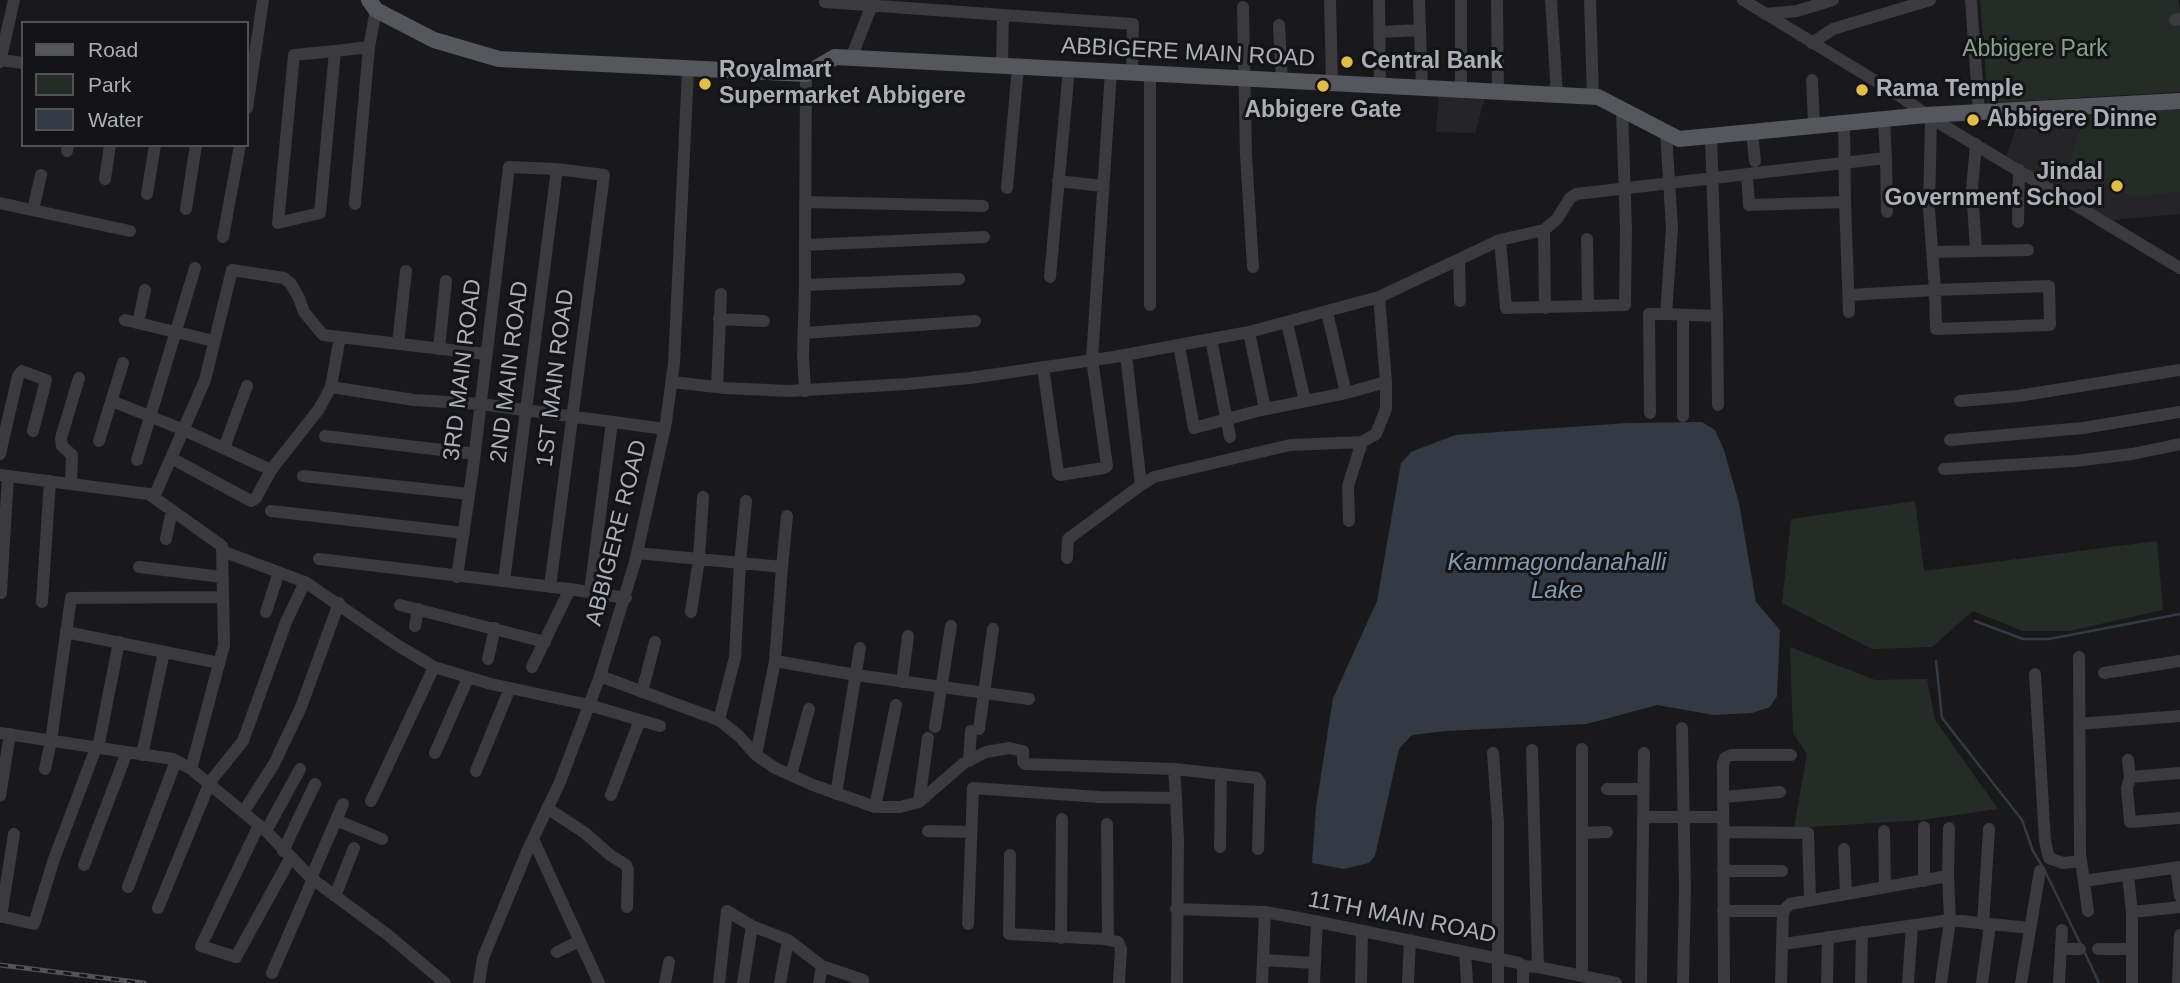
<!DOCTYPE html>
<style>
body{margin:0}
#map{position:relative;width:2180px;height:983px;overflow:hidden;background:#19191b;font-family:Helvetica,sans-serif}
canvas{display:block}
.legend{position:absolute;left:21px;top:21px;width:228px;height:126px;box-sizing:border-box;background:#141416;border:2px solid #515257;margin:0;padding:9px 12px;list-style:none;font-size:21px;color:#acafb9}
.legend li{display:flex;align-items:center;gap:14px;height:35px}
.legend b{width:35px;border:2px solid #515257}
</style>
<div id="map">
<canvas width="2180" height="983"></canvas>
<ul class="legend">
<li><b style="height:9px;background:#56575e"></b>Road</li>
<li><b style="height:19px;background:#252c27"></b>Park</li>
<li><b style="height:19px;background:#333a43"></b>Water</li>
</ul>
</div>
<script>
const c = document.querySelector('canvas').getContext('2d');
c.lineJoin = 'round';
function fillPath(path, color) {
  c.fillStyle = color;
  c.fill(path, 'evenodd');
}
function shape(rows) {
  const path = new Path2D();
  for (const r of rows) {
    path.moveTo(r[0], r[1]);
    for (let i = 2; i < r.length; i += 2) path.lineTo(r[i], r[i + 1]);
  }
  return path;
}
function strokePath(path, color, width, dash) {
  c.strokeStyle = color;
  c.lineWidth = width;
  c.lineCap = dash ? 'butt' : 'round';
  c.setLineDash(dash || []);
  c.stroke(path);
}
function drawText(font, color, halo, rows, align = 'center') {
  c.font = font + ' Helvetica,sans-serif';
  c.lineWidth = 6;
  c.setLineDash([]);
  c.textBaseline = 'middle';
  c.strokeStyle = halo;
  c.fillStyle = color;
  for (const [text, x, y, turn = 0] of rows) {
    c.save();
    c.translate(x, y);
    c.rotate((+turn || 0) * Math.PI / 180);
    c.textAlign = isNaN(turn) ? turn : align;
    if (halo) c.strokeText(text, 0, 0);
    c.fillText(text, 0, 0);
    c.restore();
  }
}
const built = shape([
 [1439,89,1487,91,1475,133,1436,132],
 [2180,107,2180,214,2112,220,2006,158,2019,119]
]);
const green = shape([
 [1980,0,2178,0,2180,9,2180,92,1988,103],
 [2180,107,2180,192,2134,197,2068,167,2085,114],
 [1915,501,1924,571,2157,541,2163,610,2069,631,2023,631,1973,611,1932,647,1872,649,1782,603,1791,519],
 [1790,647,1875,680,1927,679,1935,720,1998,809,1922,820,1794,828,1807,754,1793,733]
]);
const water = shape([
 [1702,422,1715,430,1724,450,1739,503,1756,602,1780,630,1777,696,1770,707,1752,713,1714,715,1657,705,1587,724,1446,731,1412,735,1399,749,1375,856,1369,863,1344,869,1312,863,1316,807,1333,698,1377,601,1401,463,1411,452,1455,435,1628,423]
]);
const stream = shape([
 [1975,621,2023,639,2049,639,2180,614],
 [1936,661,1942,718,2022,820,2033,851,2045,871,2081,945],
 [2084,951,2099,983]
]);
const minor = shape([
 [1330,0,1332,83],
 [1379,0,1380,86],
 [1419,0,1422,88],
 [1461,0,1461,90],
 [1497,0,1498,92],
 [1551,0,1557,95],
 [1590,0,1593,97],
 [1743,0,1900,96,1931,118,2180,268],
 [1971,0,1979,112],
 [825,2,1003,15,1002,66],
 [1243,7,1246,155,1253,267],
 [1765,14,1797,11,1833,0],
 [1003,15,1133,24,1132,73],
 [2175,20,2180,19],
 [1279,25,1282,81],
 [1380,32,1420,30],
 [1812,43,1833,29,1930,0],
 [335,51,320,213,278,223,294,55,335,51,369,47],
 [851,58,874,0],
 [1,60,23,63],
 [0,62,14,0],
 [1812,80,1814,124],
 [247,108,263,0],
 [1752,132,1755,161],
 [1711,138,1717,316],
 [67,151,68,145],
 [1886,158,1887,212],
 [1747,175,1749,205,1845,202,1844,122],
 [105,179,110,145],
 [1058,181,1103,186],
 [1007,188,1018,67],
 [147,194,155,145],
 [805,202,983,206],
 [1845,202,1849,312],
 [0,203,130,231],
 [355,204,369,47,376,10],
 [186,209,196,145],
 [33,210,41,175],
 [2018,222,2019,170],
 [1544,230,1545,308],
 [223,237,240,145],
 [1587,239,1588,306],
 [1500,240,1506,308,1625,305,1626,229,1622,110],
 [805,245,806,74],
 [1976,250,1972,189,1976,144],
 [1933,252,2028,250],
 [1459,260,1460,301],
 [1050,277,1069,69],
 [959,279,805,285,805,245,984,237],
 [1849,295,1935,290,1936,329,2050,325,2049,286,1935,290,1929,209,1931,118],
 [1150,305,1150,74],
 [1327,312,1346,393],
 [1666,314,1717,316,1718,405],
 [1683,315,1683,416],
 [719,319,764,321],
 [125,320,214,341],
 [138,323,145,290],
 [1287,323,1305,401],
 [1249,332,1265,409],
 [804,333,975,321],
 [1211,339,1230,437],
 [398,344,406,271],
 [1179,345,1194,428,1261,410,1346,393,1386,382],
 [439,349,446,281],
 [1043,367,1058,473,1060,475,1104,468,1107,466,1092,359,1111,71],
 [672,382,725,388,789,391,907,384,970,378,1114,357,1249,332,1379,297,1500,240,1544,230,1557,219,1570,198,1576,194,1886,158,1884,120],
 [331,387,414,400,480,404,665,429],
 [717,387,721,294],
 [805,391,803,355,805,285],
 [112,401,184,430,271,470,319,409,331,387,339,342],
 [1960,401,2018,396,2180,370],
 [1650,413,1649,314,1666,314,1672,228,1666,133],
 [325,436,475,454],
 [1950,440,2083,428,2180,412],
 [99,441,123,363],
 [224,448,247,386],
 [0,454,18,376,22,371,46,380,33,431],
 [171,458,251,501,256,498,271,470],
 [137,460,195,268],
 [1944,469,2074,461,2132,454,2180,444],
 [0,475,149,494,222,546,224,645,191,769],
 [303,476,469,494],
 [71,483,72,455,62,446,61,438,79,378],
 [1141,485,1154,477,1290,445,1362,442,1376,434,1386,409,1386,382,1379,297],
 [154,497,205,380,232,270,284,278,291,284,299,298,304,312,323,335,485,354],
 [271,511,464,533],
 [1349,521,1348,486,1362,442],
 [166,539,172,510],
 [222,551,305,582,397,645,434,667,491,684,589,705,660,726],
 [637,553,782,567,787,516],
 [1067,558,1068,539,1141,485,1126,355],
 [319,559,570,589,626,598],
 [139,567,223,577],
 [782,567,775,661,856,675,1029,699],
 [457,577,473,468,509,167,557,169,604,175,550,587],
 [504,581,557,169],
 [590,592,612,422],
 [1,593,8,476],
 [42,602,50,481],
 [400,605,545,642],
 [266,612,279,572],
 [691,612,699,559,703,497],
 [415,626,418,609],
 [66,632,219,663],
 [2079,657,2080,853,2088,911],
 [488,659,495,628],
 [532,667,570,589],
 [2104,673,2180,661],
 [2035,674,2045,841,2049,858,2063,863,2081,861],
 [600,676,719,720,739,736,756,755,775,768,813,785,875,807,900,807,919,802,964,763,986,752,1009,748,1023,751,1023,762,1025,764,1174,769,1257,778,1260,783,1258,849],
 [902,682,908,636],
 [642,692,655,642],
 [719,720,735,657,740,563,746,501],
 [2079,724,2180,716],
 [935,727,951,626],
 [1682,728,1685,889,1683,983],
 [979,729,993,629],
 [0,733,173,759,191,769,266,831,311,878,388,935,445,983],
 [98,748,119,642],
 [1582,749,1582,975],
 [1532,750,1538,967],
 [435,753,468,678],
 [1493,753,1498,823,1498,983],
 [142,755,164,652],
 [756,755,775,661],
 [2128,760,2130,777],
 [969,761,971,731],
 [45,769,51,741,71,598,223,597],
 [1174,769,1176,798],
 [476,771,510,688],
 [2180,773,2130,777,2127,788,2130,822,2180,818],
 [791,775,809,709],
 [1607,789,1644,789],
 [836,794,860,648],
 [611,795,640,720],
 [0,796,10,734],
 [1724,797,1780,792],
 [371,801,434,667],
 [919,802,928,738],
 [875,807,896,705],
 [547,808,585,833,610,855,626,865,628,870,627,907],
 [244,811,274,764,301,707,339,603],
 [1644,817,1723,817],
 [336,820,382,839],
 [1107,824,1108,940],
 [259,825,201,946,236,957,291,857],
 [266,831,300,769],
 [928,831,971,832],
 [1884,831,1885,887],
 [1724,832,1808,833,1810,899],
 [1582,833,1607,832],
 [533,839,599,983],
 [1220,847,1221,775],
 [1844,849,1846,893],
 [283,851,315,784],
 [1010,855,1009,934,1104,939,1118,942,1121,949,1119,983],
 [84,865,127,752],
 [2176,868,2180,896],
 [1723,871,1782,871],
 [2128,875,2132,912,2132,983],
 [1948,876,1949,828],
 [311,878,343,804],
 [1924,881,1924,827],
 [2084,881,2180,867],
 [128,887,176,761],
 [335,896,354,848],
 [158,908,210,782,243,741,286,622,305,582],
 [1176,909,1265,912,1304,919,1519,963,1523,966,1538,967,1616,983],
 [1723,911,1783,911],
 [2132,912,2180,907],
 [0,916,34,924,54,859,96,748],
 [1,917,14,834],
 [968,924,973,788,1099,797,1176,798,1178,840,1177,983],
 [1983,924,1989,829],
 [1061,938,1062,819],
 [1783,944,1950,920,2030,928],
 [2061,949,2080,949],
 [2098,949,2132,949],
 [557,952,579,941],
 [1465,952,1467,983],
 [1263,960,1315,963],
 [1523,966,1523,983],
 [272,973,313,879],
 [479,983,483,958,529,847,560,782,600,676,635,562,666,422,674,363,688,70],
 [665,983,669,962],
 [719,983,727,911,752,926,788,940,822,966,863,980,863,983],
 [743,983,752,926],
 [780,983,788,940],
 [819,983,822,966],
 [1262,983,1265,912],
 [1314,983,1317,921],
 [1361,983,1362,931],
 [1408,983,1410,940],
 [1641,983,1644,753],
 [1724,983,1723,764,1725,758,1731,755,1791,755],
 [1781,983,1783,911,1790,904,1948,876,1950,920,1941,983],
 [1827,983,1828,937],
 [1861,983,1862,932],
 [1908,983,1912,927],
 [1982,983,1990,925],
 [2021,983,2040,871],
 [2059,983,2062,930],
 [2178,983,2180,935]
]);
const major = shape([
 [369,0,376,10,434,40,499,59,806,74,835,57,1598,97,1679,139,1926,115,2180,101]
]);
const rail = shape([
 [0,965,144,983]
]);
const markers = [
 [1347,62,7,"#e2be49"],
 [705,84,7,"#e2be49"],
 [1323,86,7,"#e2be49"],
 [1862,90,7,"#e2be49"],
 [1973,120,7,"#e2be49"],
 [2117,186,7,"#e2be49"]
];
const parkNames = [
 ["Abbigere Park",2035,50]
];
const streetNames = [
 ["ABBIGERE MAIN ROAD",1188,53,3],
 ["3RD MAIN ROAD",463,370,-83],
 ["2ND MAIN ROAD",510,372,-83],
 ["1ST MAIN ROAD",556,378,-83],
 ["ABBIGERE ROAD",617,533,-76],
 ["11TH MAIN ROAD",1402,918,11]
];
const poiNames = [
 ["Central Bank",1361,62],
 ["Royalmart",719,71],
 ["Supermarket Abbigere",719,97],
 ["Rama Temple",1876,90],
 ["Abbigere Gate",1323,111,"center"],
 ["Abbigere Dinne",1987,120],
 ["Jindal",2103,173,"right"],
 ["Government School",2103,199,"right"]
];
const waterNames = [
 ["Kammagondanahalli",1557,563],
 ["Lake",1557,591]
];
fillPath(built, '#252527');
fillPath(green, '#252c27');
fillPath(water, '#333a43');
strokePath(stream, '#333a43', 2.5);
strokePath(minor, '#3a3a3f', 12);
strokePath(major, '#56575e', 16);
strokePath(rail, '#53545a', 5);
strokePath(rail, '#141416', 2.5, [8]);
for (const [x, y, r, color] of markers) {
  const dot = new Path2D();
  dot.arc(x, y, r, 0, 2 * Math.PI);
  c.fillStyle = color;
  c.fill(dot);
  strokePath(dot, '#141416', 2.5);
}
drawText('23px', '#85a28a', '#141416', parkNames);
drawText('23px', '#acafb9', '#141416', streetNames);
drawText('bold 23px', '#acafb9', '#141416', poiNames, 'left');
drawText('italic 24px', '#8799b0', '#141416', waterNames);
</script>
